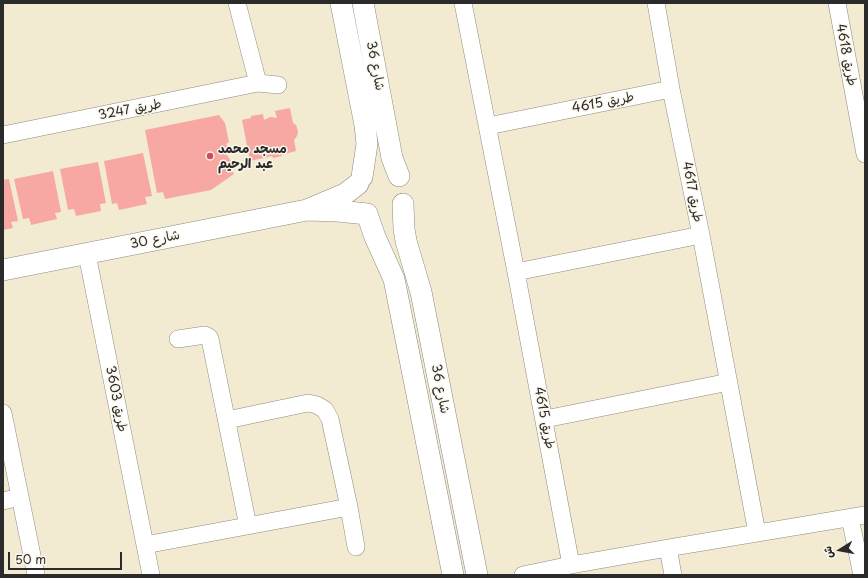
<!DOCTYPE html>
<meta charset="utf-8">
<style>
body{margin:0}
#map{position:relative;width:868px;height:578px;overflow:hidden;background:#f3ead2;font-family:"Playpen Sans","Playpen Sans Arabic",sans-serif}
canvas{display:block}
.frame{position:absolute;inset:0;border:4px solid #2b2b2b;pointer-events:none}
.north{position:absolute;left:820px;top:530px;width:40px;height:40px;-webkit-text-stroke:3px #fbf7ec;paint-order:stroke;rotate:259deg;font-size:11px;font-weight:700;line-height:16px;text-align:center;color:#2b2b2b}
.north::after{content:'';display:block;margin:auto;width:14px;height:18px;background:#2b2b2b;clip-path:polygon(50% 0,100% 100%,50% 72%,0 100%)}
.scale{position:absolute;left:8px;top:552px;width:114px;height:18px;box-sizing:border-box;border:2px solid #2b2b2b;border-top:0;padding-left:5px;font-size:12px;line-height:14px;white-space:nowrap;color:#2b2b2b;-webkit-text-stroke:3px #fbf7ec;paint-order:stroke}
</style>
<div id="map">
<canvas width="868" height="578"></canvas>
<div class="frame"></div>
<div class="north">ش</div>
<div class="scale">50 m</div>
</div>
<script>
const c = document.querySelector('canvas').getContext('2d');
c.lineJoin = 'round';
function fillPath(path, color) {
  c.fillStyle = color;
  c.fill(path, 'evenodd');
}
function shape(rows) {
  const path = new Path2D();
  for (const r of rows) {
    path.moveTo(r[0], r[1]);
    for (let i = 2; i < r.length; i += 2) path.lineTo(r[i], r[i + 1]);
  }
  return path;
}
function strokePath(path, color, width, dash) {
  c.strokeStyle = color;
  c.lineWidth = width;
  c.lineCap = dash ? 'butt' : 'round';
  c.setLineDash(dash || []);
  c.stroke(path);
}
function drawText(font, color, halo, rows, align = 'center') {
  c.font = font + ' "Playpen Sans","Playpen Sans Arabic",sans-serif';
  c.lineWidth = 3;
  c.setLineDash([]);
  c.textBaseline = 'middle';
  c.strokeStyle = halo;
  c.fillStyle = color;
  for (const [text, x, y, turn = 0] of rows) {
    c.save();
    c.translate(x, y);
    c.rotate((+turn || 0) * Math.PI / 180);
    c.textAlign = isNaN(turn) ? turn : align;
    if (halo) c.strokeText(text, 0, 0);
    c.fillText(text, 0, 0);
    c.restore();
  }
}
const building = shape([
 [290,108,293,123,296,125,297,128,298,132,297,136,294,140,296,151,281,155,282,156,273,158,272,156,250,161,242,120,251,118,251,116,263,114,264,120,270,117,277,118,275,111],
 [219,115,225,123,229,142,226,144,229,148,224,151,231,161,229,162,232,166,230,168,234,174,211,190,165,199,163,192,157,193,145,130],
 [143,153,152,196,145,197,147,204,119,210,117,203,112,204,104,161],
 [98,162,106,203,100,204,101,211,76,216,74,209,68,210,60,169],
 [53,171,61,212,55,213,57,219,31,225,29,218,23,219,14,179],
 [9,179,18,221,11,222,13,228,3,230,3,180]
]);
const minor = shape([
 [237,3,258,83],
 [463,3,516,272,571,565],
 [656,3,671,89,701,235,757,533],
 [837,3,865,154],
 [488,126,671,89],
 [3,135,258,83,278,85],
 [87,254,151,575],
 [516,272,701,235],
 [178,339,205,335,209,337,210,339,248,526],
 [3,413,36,575],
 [545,419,729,382],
 [227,420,308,403,317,405,325,410,330,419,349,507,356,547],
 [3,501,20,497],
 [850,518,862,575],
 [145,545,349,507],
 [668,548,673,575],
 [523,575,571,565,668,548,865,515]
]);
const tertiary = shape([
 [341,3,365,125,367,144,362,177],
 [363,3,392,158,399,176],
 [403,204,404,229,406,241,421,292,477,575],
 [307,210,338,211,367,214,375,237,394,279,453,575],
 [3,270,307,210,345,194,358,184]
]);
const markers = [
 [210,156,4,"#d1495b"]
];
const streetNames = [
 ["طريق 4618",846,55,79],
 ["شارع 36",375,66,79],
 ["طريق 4615",603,103,-11],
 ["طريق 3247",130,110,-11],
 ["طريق 4617",692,192,79],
 ["شارع 30",155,240,-11],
 ["شارع 36",440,389,79],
 ["طريق 3603",116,399,79],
 ["طريق 4615",544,418,79]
];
const poiNames = [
 ["مسجد محمد",218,149],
 ["عبد الرحيم",218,164]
];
fillPath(building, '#f8a8a2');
strokePath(minor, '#8f8a7e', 18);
strokePath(tertiary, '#8f8a7e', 22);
strokePath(minor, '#fff', 17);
strokePath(tertiary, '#fff', 21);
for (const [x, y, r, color] of markers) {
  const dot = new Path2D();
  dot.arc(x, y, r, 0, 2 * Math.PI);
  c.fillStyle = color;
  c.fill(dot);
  strokePath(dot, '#fbf7ec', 1.5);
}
drawText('13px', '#2b2b2b', '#fbf7ec', streetNames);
drawText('bold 13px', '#2b2b2b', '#fbf7ec', poiNames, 'left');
</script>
